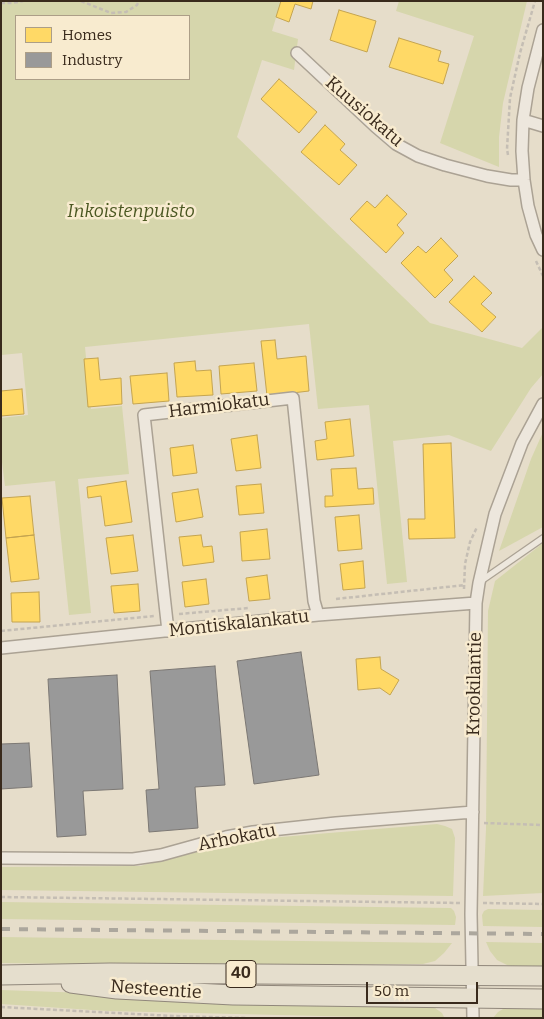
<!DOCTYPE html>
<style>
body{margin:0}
#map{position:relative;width:544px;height:1019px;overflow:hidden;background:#e6ddca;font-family:Bitter,serif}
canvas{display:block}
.frame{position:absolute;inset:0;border:2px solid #392a1c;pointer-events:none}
.legend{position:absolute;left:15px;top:15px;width:175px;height:65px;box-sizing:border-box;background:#f8ebcf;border:1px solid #ac9e87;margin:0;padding:6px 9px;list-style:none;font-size:15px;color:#392a1c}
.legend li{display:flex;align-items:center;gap:10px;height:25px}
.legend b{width:25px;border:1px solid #ac9e87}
.scale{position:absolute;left:366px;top:982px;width:112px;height:22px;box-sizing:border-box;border:2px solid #392a1c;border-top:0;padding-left:6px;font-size:15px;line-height:18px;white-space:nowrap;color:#392a1c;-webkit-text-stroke:4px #f8ebcf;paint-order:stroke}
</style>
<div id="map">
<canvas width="544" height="1019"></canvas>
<div class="frame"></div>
<ul class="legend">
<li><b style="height:14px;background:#ffd966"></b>Homes</li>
<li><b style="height:14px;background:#999"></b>Industry</li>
</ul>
<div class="scale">50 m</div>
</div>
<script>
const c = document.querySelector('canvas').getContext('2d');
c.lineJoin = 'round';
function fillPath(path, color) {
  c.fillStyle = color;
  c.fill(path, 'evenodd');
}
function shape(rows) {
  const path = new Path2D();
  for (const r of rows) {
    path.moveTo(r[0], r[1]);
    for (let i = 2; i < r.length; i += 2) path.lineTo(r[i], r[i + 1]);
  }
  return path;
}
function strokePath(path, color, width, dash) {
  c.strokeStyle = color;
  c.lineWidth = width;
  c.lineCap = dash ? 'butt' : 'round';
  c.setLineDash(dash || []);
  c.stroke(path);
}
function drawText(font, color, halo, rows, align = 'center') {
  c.font = font + ' Bitter,serif';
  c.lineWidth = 5;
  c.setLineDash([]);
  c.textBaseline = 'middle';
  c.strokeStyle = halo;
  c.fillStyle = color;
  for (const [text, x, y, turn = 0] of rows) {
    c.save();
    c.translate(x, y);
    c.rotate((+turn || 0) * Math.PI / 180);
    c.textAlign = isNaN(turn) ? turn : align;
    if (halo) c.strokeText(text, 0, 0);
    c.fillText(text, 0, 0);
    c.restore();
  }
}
const green = shape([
 [1,1,281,1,272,31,298,39,294,70,262,60,237,137,430,323,522,348,543,327,543,374,531,388,491,451,449,435,393,441,407,582,387,584,369,405,318,409,309,324,85,347,91,409,122,406,129,474,78,479,91,613,69,615,55,481,5,486,1,454,1,418,28,415,22,353,1,355],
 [16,16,189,16,189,79,16,79],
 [399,1,527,1,503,103,499,137,499,167,440,143,474,36,396,11],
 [543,432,543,527,499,551,531,459],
 [543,543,543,893,483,896,486,829,488,611,495,581],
 [437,824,445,826,452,829,455,838,453,896,1,890,1,867,140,866,245,840],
 [1,902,451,908,454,911,456,917,455,925,1,919],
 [488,909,543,910,543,927,483,926,482,915,484,911],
 [1,937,452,943,444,953,435,961,423,964,68,964,1,963],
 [486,942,543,943,543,968,515,967,507,965,497,960,490,951],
 [1,990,427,1005,435,1008,442,1013,444,1017,407,1018,107,1011,1,1004],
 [508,1006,543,1006,543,1018,493,1018,498,1012]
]);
const homes = shape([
 [281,1,313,1,311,9,295,4,289,22,276,17,281,1],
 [339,10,376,21,367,52,330,40,339,10],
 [399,38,441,51,438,61,449,64,443,84,389,67,399,38],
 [279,79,317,112,299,133,261,99,279,79],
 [325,125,345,144,340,150,357,165,339,185,301,152,325,125],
 [387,195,407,214,397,225,404,233,386,253,350,219,367,201,375,208,387,195],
 [441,238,458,256,444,270,453,280,435,298,401,263,418,246,426,253,441,238],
 [474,276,492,293,481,304,496,317,482,332,449,302,474,276],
 [275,340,277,359,306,356,309,391,267,396,261,341,275,340],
 [98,358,100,380,121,378,122,404,88,407,84,359,98,358],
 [195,361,196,371,211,370,213,395,177,397,174,363,195,361],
 [254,363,257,391,221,394,219,366,254,363],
 [167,373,169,401,133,404,130,376,167,373],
 [22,389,24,414,1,416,1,391,22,389],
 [350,419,354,456,317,460,315,441,327,439,325,422,350,419],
 [257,435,261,468,236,471,231,439,257,435],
 [451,443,455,538,409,539,408,519,425,519,423,444,451,443],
 [193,445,197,473,173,476,170,448,193,445],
 [356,468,358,489,373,488,374,504,325,507,325,496,333,496,331,469,356,468],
 [126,481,132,522,105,526,101,496,88,498,87,487,126,481],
 [261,484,264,513,239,515,236,486,261,484],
 [198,489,203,517,176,522,172,493,198,489],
 [30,496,34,535,6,538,2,498,30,496],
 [359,515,362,549,338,551,335,517,359,515],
 [267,529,270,559,242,561,240,532,267,529],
 [34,535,39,579,11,582,6,538,34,535],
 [133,535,138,571,111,574,106,538,133,535],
 [201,535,203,547,212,546,214,562,183,566,179,537,201,535],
 [363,561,365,588,343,590,340,564,363,561],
 [267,575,270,599,249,601,246,578,267,575],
 [206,579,209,604,185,607,182,582,206,579],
 [138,584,140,611,114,613,111,586,138,584],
 [39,592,40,622,12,622,11,593,39,592],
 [380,657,381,669,399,680,390,695,380,688,358,690,356,659,380,657]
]);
const industry = shape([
 [301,652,319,775,254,784,237,661,301,652],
 [215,666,225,785,195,787,198,828,149,832,146,790,159,789,150,671,215,666],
 [117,675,123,789,83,791,86,835,57,837,48,679,117,675],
 [29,743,32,787,1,789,1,744,29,743]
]);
const path = shape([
 [81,1,111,13,126,12,137,5,139,1],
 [1,3,12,3,23,1],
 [508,155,507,149,510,98,520,53,535,1],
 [536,261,543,276],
 [464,589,465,564,470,542,477,527],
 [336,599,465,585],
 [179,614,249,608],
 [1,631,154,616],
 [484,823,543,825],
 [1,897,460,903],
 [483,903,543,904],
 [1,1007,173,1016,247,1018]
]);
const lane = shape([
 [481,581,543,538]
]);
const street = shape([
 [543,30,528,88,523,120,522,151,524,180,528,206,536,235,543,250],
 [297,53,375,126,396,144,418,156,445,165,487,176,511,180,524,180],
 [523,120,543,126],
 [168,631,144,415,293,398,314,601,318,615],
 [1,648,318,615,476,603],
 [1,858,133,859,161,855,226,837,253,832,336,823,473,812],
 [473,1018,471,914,476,603,479,583,495,514,522,443,543,404]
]);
const primary = shape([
 [1,975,110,973,543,976],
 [71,983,117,989,233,995,543,999]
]);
const rail = shape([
 [1,929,543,934]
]);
const shields = [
 [241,974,30]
];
const shieldNames = [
 ["40",241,974]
];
const streetNames = [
 ["Kuusiokatu",364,112,41],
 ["Harmiokatu",219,406,-7],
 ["Montiskalankatu",239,624,-6],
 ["Krookilantie",475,684,-89],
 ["Arhokatu",237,838,-11],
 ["Nesteentie",156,990,4]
];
const parkNames = [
 ["Inkoistenpuisto",131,212]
];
fillPath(green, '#d6d6ac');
fillPath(homes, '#ffd966');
strokePath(homes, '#c4a450', 1);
fillPath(industry, '#999');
strokePath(industry, '#7c7874', 1);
strokePath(lane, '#aba294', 8);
strokePath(street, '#aba294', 14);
strokePath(primary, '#90877b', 21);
strokePath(path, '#c5beb4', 2.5, [4, 2.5]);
strokePath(lane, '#ede7dd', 5.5);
strokePath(street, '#ede7dd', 11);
strokePath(primary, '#e5decd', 19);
strokePath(rail, '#aca79d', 4, [9, 9]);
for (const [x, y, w] of shields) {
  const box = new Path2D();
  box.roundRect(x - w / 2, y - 13.5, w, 27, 4);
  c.fillStyle = '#f8ebcf';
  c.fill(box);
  strokePath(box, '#392a1c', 1);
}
drawText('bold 16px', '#392a1c', null, shieldNames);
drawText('18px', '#392a1c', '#f8ebcf', streetNames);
drawText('italic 18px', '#4a5721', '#f8ebcf', parkNames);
</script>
